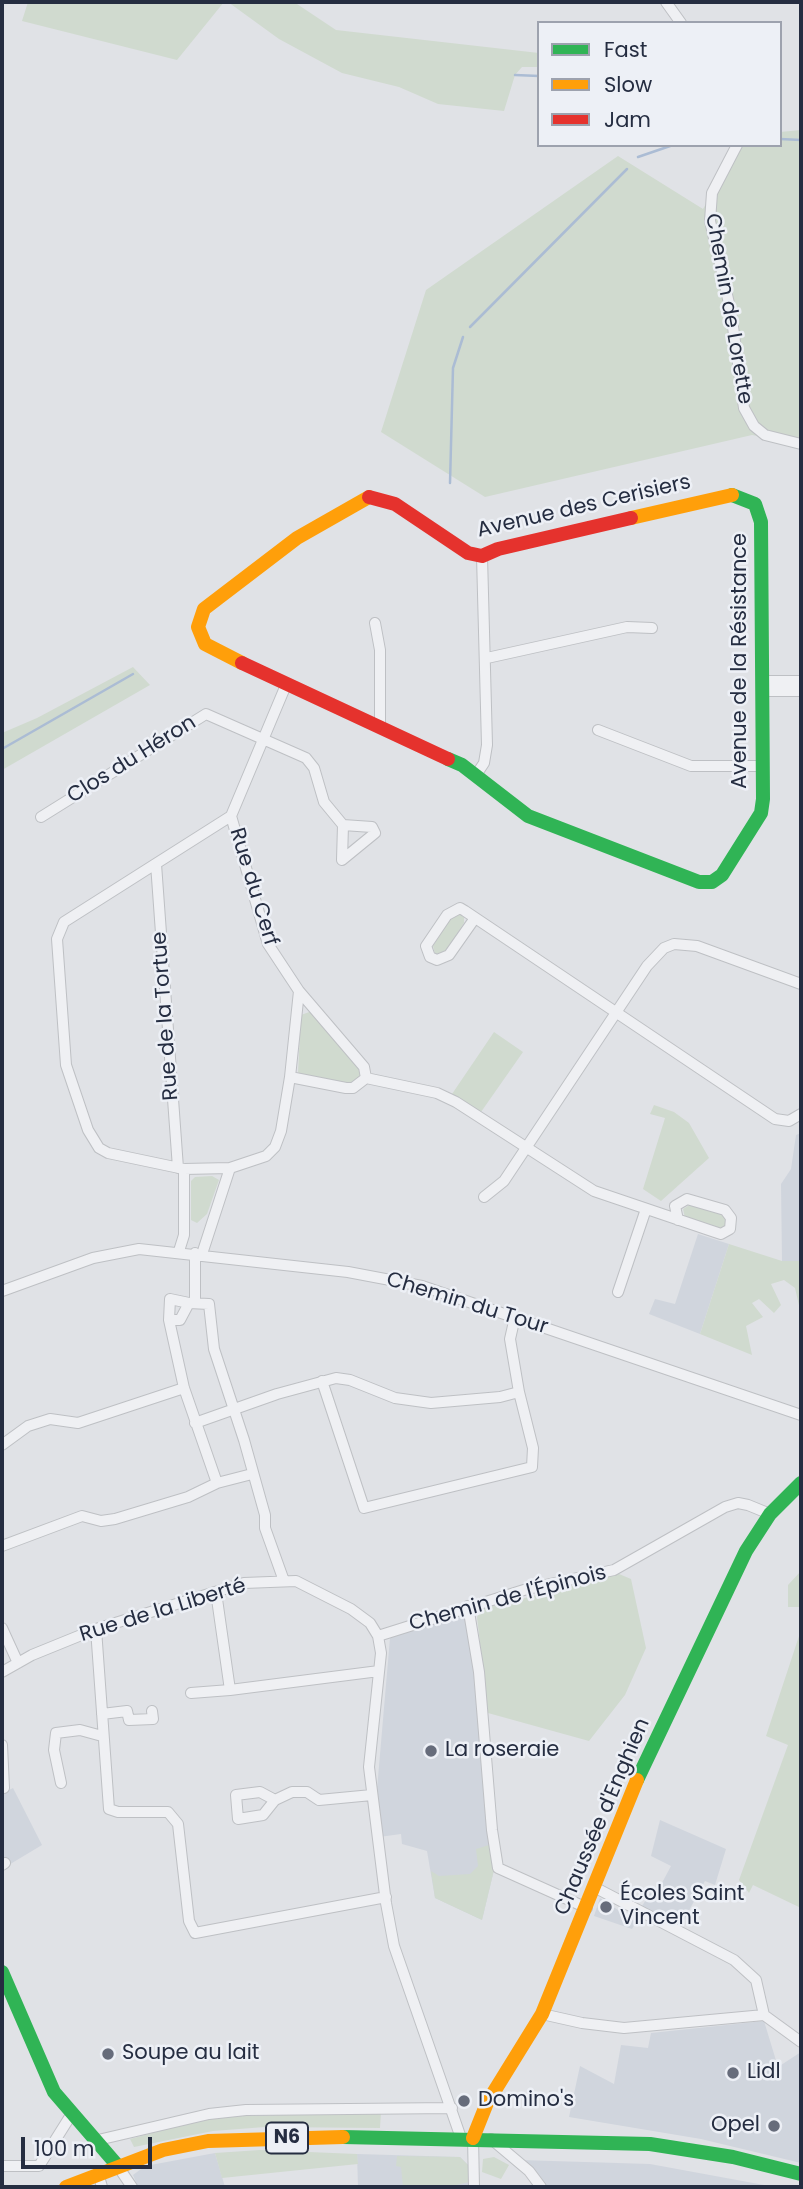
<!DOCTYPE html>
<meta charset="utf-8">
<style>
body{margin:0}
#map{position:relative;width:803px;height:2189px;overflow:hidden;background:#e0e2e6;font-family:Poppins,sans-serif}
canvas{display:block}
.frame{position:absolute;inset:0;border:4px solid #252d41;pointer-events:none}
.legend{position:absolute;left:537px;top:21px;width:245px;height:126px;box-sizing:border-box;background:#edf0f6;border:2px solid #9da2ae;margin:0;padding:9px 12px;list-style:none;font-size:21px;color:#252d41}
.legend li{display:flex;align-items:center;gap:14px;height:35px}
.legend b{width:35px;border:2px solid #9da2ae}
.scale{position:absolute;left:21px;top:2137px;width:131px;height:32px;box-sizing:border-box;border:4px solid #252d41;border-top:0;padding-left:9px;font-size:21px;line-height:24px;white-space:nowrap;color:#252d41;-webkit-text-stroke:5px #edf0f6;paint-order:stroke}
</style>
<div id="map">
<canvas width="803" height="2189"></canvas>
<div class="frame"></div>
<ul class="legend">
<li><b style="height:9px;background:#30b455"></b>Fast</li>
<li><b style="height:9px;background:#ff9f0a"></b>Slow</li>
<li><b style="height:9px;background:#e5322d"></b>Jam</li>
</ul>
<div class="scale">100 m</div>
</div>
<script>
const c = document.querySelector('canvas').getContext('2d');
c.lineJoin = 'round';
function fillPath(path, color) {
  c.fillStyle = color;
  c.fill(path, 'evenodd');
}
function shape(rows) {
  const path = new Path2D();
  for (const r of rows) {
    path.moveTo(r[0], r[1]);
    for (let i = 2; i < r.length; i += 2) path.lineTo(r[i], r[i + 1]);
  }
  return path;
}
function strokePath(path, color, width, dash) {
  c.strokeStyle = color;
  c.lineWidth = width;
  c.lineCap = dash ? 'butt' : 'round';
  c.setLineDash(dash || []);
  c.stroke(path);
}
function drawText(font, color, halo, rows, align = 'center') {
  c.font = font + ' Poppins,sans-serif';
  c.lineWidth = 5;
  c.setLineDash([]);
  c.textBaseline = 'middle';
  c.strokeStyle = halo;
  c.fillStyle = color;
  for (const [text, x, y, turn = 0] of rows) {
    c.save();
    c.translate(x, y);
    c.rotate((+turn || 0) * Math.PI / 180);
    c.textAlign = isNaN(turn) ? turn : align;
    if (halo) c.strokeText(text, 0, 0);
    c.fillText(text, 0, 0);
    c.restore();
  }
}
const built = shape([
 [801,1133,801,1261,782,1261,781,1184,791,1169,796,1135],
 [698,1234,729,1244,700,1334,649,1314,655,1299,675,1304],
 [469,1611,494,1870,482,1920,435,1898,427,1851,402,1844,401,1834,379,1837,376,1801,390,1638],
 [2,1781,7,1791,13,1788,42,1845,2,1869],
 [660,1820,726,1849,715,1885,705,1881,679,1929,642,1906,651,1892,656,1894,671,1866,651,1856],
 [600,1898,636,1922,632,1929,594,1916],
 [764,2021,778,2067,801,2052,801,2163,701,2139,569,2117,580,2066,614,2084,621,2045,648,2048,651,2033],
 [215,2153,225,2187,138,2187,133,2175,145,2166],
 [357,2154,460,2157,468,2165,470,2187,358,2187],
 [520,2160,650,2164,775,2187,547,2187]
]);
const green = shape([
 [28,2,224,2,177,60,22,21],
 [228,2,294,2,336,30,539,53,539,67,522,67,515,75,504,111,438,104,399,87,342,73,279,39],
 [801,130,801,444,752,435,485,497,381,432,426,290,618,156,703,209,740,145,780,145,780,132],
 [133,667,150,685,2,770,2,733,37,718],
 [459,913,464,917,464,923,445,953,435,954,433,946,452,916],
 [312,1011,358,1066,360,1076,351,1084,302,1076,298,1072,301,1015],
 [494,1032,523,1052,481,1112,452,1094],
 [654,1105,674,1112,689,1123,709,1158,661,1201,643,1189,665,1118,650,1114],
 [195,1177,212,1176,219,1180,207,1214,197,1223,191,1220,191,1181],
 [691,1204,724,1215,727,1224,722,1230,685,1218,683,1209],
 [729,1244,782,1261,801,1261,801,1314,795,1288,784,1280,771,1284,781,1305,774,1313,759,1299,752,1303,763,1317,746,1326,752,1355,700,1334],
 [801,1571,801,1607,788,1607,788,1585],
 [619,1574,631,1579,646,1648,625,1695,589,1741,488,1713,477,1617,482,1609],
 [801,1630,801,1908,753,1885,749,1893,739,1880,788,1745,766,1736],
 [492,1844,494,1870,482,1920,435,1898,431,1871,439,1876,470,1874,478,1866,476,1849],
 [381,2112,380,2128,265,2127,213,2131,134,2147,130,2139,210,2117],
 [260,2150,357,2154,358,2164,222,2178,215,2153],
 [397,2156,460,2157,468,2165,469,2182,448,2187,403,2187,401,2167,396,2166],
 [494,2157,509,2165,501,2179,482,2172,483,2159]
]);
const stream = shape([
 [515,75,539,76],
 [780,139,801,140],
 [638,157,673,145],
 [470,327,627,169],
 [450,483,453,368,463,337],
 [2,749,133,674]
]);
const street = shape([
 [666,2,681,23],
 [737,145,712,193,710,221,731,312,744,408,754,426,765,435,801,444],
 [375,623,380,650,380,727],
 [487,658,627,627,652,628],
 [762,681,801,681],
 [286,685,231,816,64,922,57,939,66,1065,88,1130,99,1148,108,1153,184,1169,230,1168,266,1156,275,1147,281,1131,290,1077],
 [763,691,801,691],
 [598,730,691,766,763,766],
 [476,775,484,763,487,745,482,556],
 [231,816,268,944,299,991,364,1067,366,1078],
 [41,817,206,714,306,758,314,768,324,802,343,825,372,827,375,833,342,860,343,825],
 [156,864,178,1168],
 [475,918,449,955,437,960,430,957,426,946,447,915,460,908,465,911,775,1119,789,1121,801,1114],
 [299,991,290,1077,346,1088,353,1088,366,1078],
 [366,1078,437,1093,456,1102,594,1191,709,1230,721,1234,730,1229,731,1218,725,1210,687,1199,675,1206,678,1220],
 [484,1197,504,1181,647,966,664,948,674,944,697,946,801,984],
 [179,1251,184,1235,184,1169],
 [195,1253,195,1303],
 [202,1254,230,1168],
 [2,1291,93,1258,139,1249,348,1272,422,1286,801,1415],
 [618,1292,646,1209],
 [169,1320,170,1299,189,1303],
 [322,1381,364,1508,532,1467,533,1448,519,1392],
 [195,1423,277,1394,336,1378,350,1380,395,1398,431,1403,500,1397,519,1392,510,1339,515,1317],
 [2,1445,28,1426,50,1419,78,1423,184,1388],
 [217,1483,184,1388,169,1320,180,1320,189,1303,209,1304,214,1349,244,1440,265,1515,265,1528,284,1581],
 [2,1546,82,1516,101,1521,115,1519,188,1497,217,1483,252,1474],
 [216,1592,230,1690,379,1671],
 [468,1606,479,1672,492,1830,498,1868,587,1908],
 [2,1628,18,1663],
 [96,1629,109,1809,118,1812,168,1812,178,1824,189,1921,195,1933,386,1897],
 [378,1636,527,1589,614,1570,725,1507,738,1503,748,1505,770,1514],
 [2,1672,32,1655,96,1629,244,1583,296,1581,351,1609,370,1623,378,1636,381,1653,369,1767,386,1903,394,1946,461,2138],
 [191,1693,230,1690],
 [102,1714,127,1711,129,1720,153,1719,152,1711],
 [2,1745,4,1788],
 [61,1783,54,1750,56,1733,80,1730,102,1736],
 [275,1800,263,1815,238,1819,236,1795,260,1792,275,1800,292,1792,307,1792,319,1800,372,1795],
 [2,1865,5,1863],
 [594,1887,734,1960,756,1980,764,2015],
 [542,2014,582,2023,624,2028,764,2015,801,2042],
 [473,2138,474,2187],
 [491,2139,529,2171,541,2187],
 [98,2140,209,2114,246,2110,452,2108],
 [117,2165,132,2187],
 [2,2166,39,2166,71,2115],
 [98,2173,102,2187]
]);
const fast = shape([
 [448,759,462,765,528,816,699,882,712,882,722,875,761,813,763,799,761,522,755,504,732,495],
 [637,1780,746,1551,770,1514,801,1483],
 [2,1972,54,2092,117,2165],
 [343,2137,650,2144,733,2157,801,2174]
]);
const slow = shape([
 [631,518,732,495],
 [242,663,205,644,198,627,204,609,297,538,369,497],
 [473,2138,487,2103,542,2014,637,1780],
 [66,2187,163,2150,208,2141,343,2137]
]);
const jam = shape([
 [369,497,395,504,468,553,482,556,498,549,631,518],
 [242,663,448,759]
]);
const markers = [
 [431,1751,7,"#666c7b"],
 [606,1907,7,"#666c7b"],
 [108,2054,7,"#666c7b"],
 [733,2073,7,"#666c7b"],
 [464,2101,7,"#666c7b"],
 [774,2126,7,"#666c7b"]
];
const shields = [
 [287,2138,42]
];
const shieldNames = [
 ["N6",287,2138]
];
const streetNames = [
 ["Chemin de Lorette",728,309,80],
 ["Avenue des Cerisiers",584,507,-13],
 ["Avenue de la Résistance",741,661,-90],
 ["Clos du Héron",132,760,-32],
 ["Rue du Cerf",253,887,73],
 ["Rue de la Tortue",166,1016,-94],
 ["Chemin du Tour",467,1304,17],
 ["Chemin de l'Épinois",508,1599,-15],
 ["Rue de la Liberté",163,1611,-17],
 ["Chaussée d'Enghien",603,1817,-67]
];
const poiNames = [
 ["La roseraie",445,1751],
 ["Écoles Saint",620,1895],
 ["Vincent",620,1919],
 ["Soupe au lait",122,2054],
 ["Lidl",747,2073],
 ["Domino's",478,2101],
 ["Opel",760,2126,"right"]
];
fillPath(built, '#d0d5dd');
fillPath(green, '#d0dacf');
strokePath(stream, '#abbcd4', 2.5);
strokePath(street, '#bec0c4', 12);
strokePath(street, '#eff0f3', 10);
strokePath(fast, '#30b455', 14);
strokePath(slow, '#ff9f0a', 14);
strokePath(jam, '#e5322d', 14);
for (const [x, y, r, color] of markers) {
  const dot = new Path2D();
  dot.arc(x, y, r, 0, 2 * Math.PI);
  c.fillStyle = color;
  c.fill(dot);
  strokePath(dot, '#edf0f6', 2.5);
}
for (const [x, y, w] of shields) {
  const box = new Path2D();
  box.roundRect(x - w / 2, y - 15.5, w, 31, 5);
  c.fillStyle = '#edf0f6';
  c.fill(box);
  strokePath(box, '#252d41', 2);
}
drawText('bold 19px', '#252d41', null, shieldNames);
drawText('21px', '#252d41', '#edf0f6', streetNames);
drawText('21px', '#252d41', '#edf0f6', poiNames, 'left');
</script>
